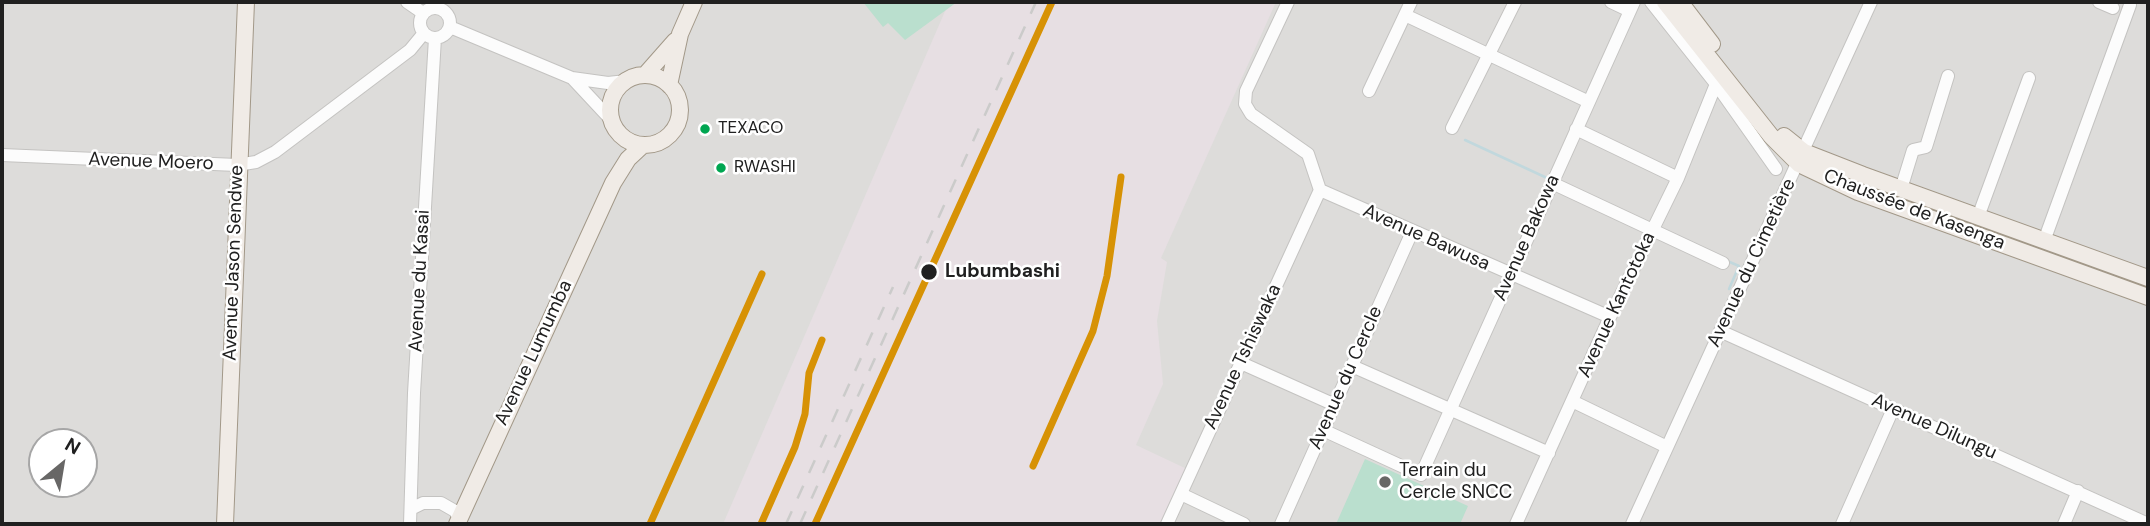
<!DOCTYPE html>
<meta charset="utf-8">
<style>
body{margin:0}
#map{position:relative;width:2150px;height:526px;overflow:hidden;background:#eeece9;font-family:"DM Sans",sans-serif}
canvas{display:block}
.frame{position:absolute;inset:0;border:4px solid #202020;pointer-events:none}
.north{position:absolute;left:28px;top:428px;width:70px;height:70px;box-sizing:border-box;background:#fff;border:2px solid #a6a6a6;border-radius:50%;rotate:30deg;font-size:19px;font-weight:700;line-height:28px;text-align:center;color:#202020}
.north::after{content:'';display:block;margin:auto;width:24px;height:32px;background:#686766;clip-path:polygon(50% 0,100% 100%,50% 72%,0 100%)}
</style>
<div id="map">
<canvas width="2150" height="526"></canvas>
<div class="frame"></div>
<div class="north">N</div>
</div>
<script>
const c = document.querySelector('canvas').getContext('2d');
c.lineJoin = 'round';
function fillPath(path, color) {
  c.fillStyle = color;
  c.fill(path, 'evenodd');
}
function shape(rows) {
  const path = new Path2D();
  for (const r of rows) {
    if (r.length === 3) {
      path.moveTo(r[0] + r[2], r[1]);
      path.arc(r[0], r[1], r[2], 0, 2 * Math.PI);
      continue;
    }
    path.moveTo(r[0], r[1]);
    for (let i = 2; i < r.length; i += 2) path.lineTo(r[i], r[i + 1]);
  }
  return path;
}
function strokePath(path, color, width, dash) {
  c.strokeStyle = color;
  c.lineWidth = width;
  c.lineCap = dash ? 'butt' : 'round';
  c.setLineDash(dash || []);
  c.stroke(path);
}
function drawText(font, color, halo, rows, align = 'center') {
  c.font = font + ' "DM Sans",sans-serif';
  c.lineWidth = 5;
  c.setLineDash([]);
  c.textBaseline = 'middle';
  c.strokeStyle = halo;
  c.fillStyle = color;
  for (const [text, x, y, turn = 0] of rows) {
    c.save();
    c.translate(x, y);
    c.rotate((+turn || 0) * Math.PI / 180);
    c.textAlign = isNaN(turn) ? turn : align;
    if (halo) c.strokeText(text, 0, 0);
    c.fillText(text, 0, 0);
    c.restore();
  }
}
const residential = shape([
 [2,2,2148,2,2148,524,2,524],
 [42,442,84,442,84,484,42,484]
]);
const industrial = shape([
 [949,2,1276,2,1161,258,1167,262,1157,321,1163,384,1136,445,1189,470,1164,524,723,524]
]);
const pitch = shape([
 [863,2,957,2,905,40,888,23,883,27],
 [1365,459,1468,506,1460,524,1336,524]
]);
const stream = shape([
 [1465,140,1547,178],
 [1725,260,1739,266,1729,289]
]);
const minor = shape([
 [407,2,423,13],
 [1288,2,1246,91,1245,104,1251,114,1308,154,1320,190],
 [1611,2,1630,11],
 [1651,2,1716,84,1776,169],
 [2099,2,2113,8],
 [435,23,15],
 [1405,15,1589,102],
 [450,27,572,78,608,83,626,81],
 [572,78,613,122],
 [1369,91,1411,2],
 [1452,128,1515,2],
 [1576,129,1678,178],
 [2,155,237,165,256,162,275,152,410,50,424,33],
 [1552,183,1723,263],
 [1901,189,1913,150,1926,147,1948,76],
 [1320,190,1610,317],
 [1978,217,2029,78],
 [2044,241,2130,5],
 [1720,331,2148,524],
 [1241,363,1335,405],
 [1352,366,1549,453],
 [1572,401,1667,447],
 [1323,430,1421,475,1634,2],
 [1181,494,1244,524],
 [411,509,423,503,441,503,455,511,459,518],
 [410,524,414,393,435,38],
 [1167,524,1320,190],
 [1281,524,1412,232],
 [1516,524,1610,317,1678,178,1716,84],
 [1632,524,1871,2],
 [1842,524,1893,409],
 [2064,524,2078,491]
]);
const major = shape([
 [1665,2,1771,136,1799,164,1858,192,2148,297],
 [1680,2,1712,44],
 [645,75,675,41],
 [645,110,35],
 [669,85,680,34,694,2],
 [1784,136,1804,152,1863,175,2148,278],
 [225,524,246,2],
 [457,524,613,183,628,159,643,145]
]);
const rail = shape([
 [1033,466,1093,331,1107,276,1121,177],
 [650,524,762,274],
 [761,524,795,447,805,414,809,373,822,340],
 [786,524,893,287],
 [800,524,1036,2]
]);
const rail1 = shape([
 [1033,466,1093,331,1107,276,1121,177],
 [650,524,762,274],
 [761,524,795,447,805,414,809,373,822,340],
 [815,524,1052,2]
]);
const markers = [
 [705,129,6,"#00a651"],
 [721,168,6,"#00a651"],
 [929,272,9,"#202020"],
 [1385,482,7,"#686766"]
];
const busNames = [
 ["TEXACO",718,129],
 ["RWASHI",734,168]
];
const streetNames = [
 ["Avenue Moero",151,162,2],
 ["Chaussée de Kasenga",1914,210,21],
 ["Avenue Bawusa",1426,238,24],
 ["Avenue Bakowa",1527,238,-66],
 ["Avenue Jason Sendwe",234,263,-88],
 ["Avenue du Cimetière",1752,263,-65],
 ["Avenue du Kasai",420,281,-87],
 ["Avenue Kantotoka",1617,305,-65],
 ["Avenue Lumumba",534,353,-65],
 ["Avenue Tshiswaka",1243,357,-65],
 ["Avenue du Cercle",1346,378,-66],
 ["Avenue Dilungu",1934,427,24]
];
const stopNames = [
 ["Lubumbashi",945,272]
];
const poiNames = [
 ["Terrain du",1399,471],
 ["Cercle SNCC",1399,493]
];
fillPath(residential, '#dddcda');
fillPath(industrial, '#e7dfe3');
fillPath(pitch, '#badfce');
strokePath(stream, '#c1d8dd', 2.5);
strokePath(minor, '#c4c3c1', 14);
strokePath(major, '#a29888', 18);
strokePath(minor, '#fcfcfc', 12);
strokePath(major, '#f0ebe6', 16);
strokePath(rail, '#cbcbca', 2.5, [14, 14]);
strokePath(rail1, '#d79205', 7);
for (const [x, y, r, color] of markers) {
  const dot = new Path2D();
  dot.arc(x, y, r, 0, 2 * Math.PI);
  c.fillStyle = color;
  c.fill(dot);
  strokePath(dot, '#fff', 2.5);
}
drawText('17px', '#202020', '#fff', busNames, 'left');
drawText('19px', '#202020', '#fff', streetNames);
drawText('bold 19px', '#202020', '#fff', stopNames, 'left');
drawText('19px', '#202020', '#fff', poiNames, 'left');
</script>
